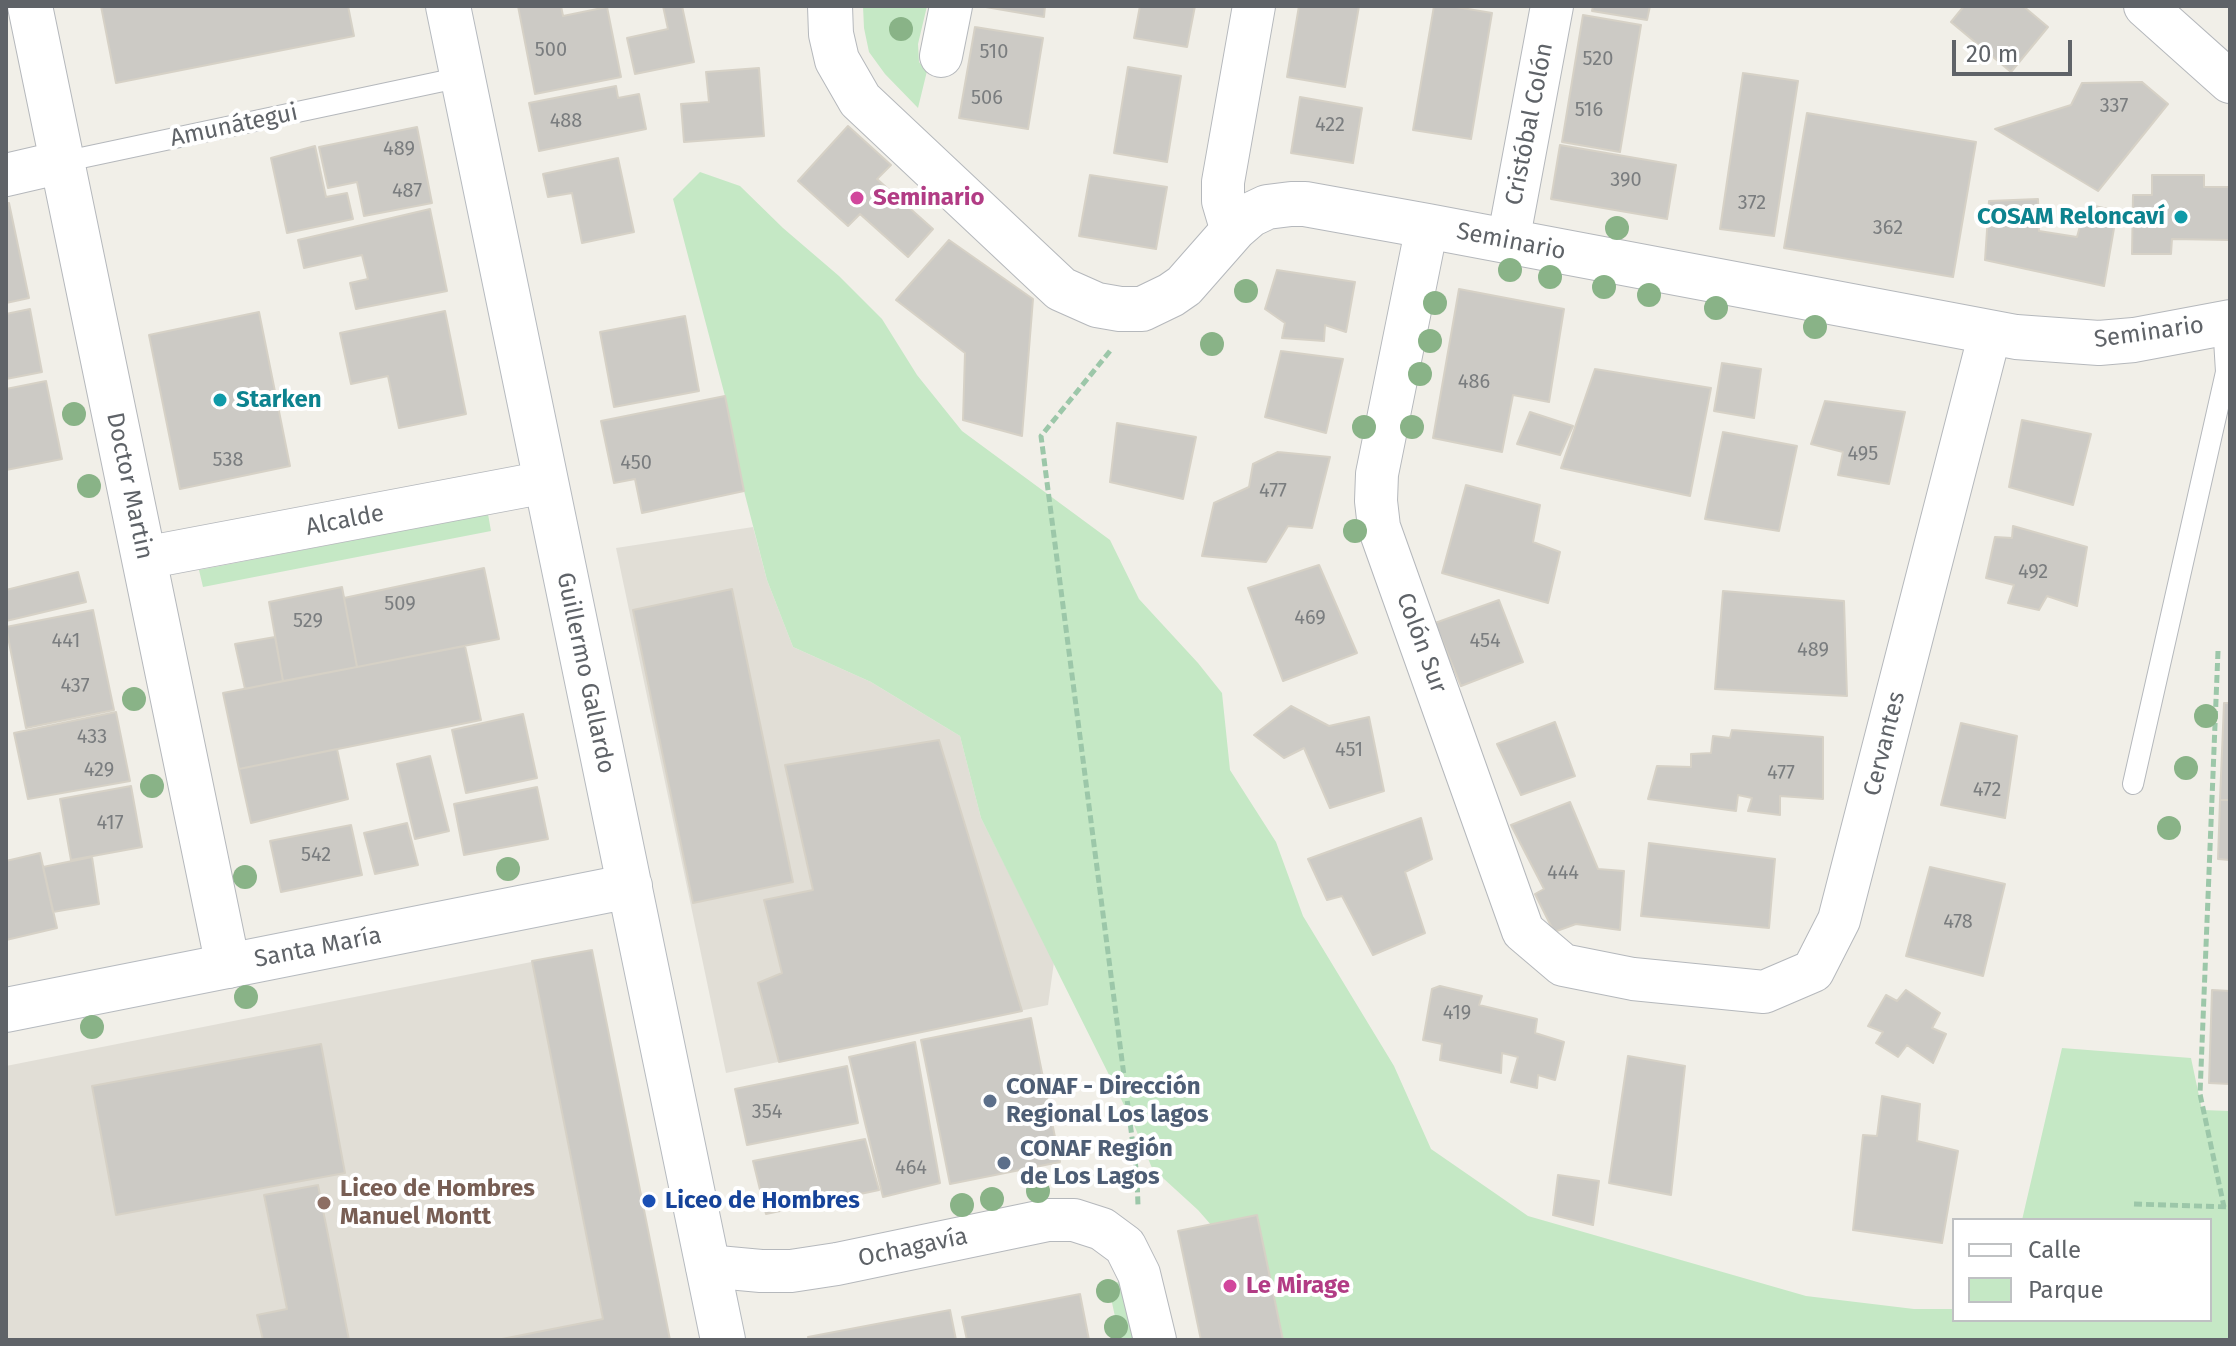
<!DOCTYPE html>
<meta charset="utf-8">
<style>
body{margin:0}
#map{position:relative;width:2236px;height:1346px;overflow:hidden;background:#f1efe8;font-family:"Fira Sans",sans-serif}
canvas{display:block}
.frame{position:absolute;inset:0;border:8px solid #5f6368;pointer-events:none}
.legend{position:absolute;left:1952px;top:1218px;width:260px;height:104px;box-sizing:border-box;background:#fff;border:2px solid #bfc1c3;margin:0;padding:10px 14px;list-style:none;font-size:24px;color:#5f6368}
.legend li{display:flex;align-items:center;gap:16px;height:40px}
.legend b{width:40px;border:2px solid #bfc1c3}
.scale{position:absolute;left:1952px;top:40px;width:120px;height:36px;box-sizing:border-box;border:4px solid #5f6368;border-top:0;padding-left:10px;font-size:24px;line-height:28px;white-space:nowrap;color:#5f6368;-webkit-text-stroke:6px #fff;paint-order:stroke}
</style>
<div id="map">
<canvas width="2236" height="1346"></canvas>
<div class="frame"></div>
<ul class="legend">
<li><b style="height:10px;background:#fff"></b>Calle</li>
<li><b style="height:22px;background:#c5e8c5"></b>Parque</li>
</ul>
<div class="scale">20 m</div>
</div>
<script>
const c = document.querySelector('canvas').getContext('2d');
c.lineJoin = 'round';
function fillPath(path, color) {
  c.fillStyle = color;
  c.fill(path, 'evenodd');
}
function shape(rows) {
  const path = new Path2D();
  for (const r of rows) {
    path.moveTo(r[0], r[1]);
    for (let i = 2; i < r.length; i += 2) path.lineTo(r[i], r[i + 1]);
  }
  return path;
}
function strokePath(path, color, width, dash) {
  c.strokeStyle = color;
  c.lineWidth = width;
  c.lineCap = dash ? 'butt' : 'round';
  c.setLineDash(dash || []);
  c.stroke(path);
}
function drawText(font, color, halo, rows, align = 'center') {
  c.font = font + ' "Fira Sans",sans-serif';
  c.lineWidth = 8;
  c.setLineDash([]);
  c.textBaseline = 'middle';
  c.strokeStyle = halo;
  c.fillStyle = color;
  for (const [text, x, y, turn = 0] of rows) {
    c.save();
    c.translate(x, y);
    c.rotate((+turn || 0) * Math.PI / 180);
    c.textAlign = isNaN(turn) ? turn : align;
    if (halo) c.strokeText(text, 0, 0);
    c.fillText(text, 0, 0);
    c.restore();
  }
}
const education = shape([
 [753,527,767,580,793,647,871,682,960,736,981,818,1054,962,1048,1005,726,1073,616,548],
 [592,950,670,1340,6,1340,6,1066]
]);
const green = shape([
 [863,6,927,6,918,44,919,62,927,71,918,108,885,74,869,52,864,28],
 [700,172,740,186,783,228,839,276,882,319,917,375,962,431,1110,540,1139,599,1198,663,1222,693,1230,770,1276,842,1303,916,1394,1066,1431,1149,1528,1216,1806,1296,1914,1309,1954,1309,1954,1320,2210,1320,2210,1220,2022,1220,2062,1048,2191,1058,2202,1110,2230,1111,2230,1340,1261,1340,1262,1283,1198,1210,1152,1168,1134,1125,981,818,960,736,871,682,793,647,767,580,744,491,725,396,673,199],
 [488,514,491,531,203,587,199,570],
 [1130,1280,1143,1340,1120,1340,1108,1284]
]);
const building = shape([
 [101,6,348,6,354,36,116,83,101,6],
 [518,6,561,6,563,16,607,7,621,77,535,94,518,6],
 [663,6,682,6,694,62,635,74,627,38,668,29,663,6],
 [980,6,1045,6,1044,17,980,6],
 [1140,6,1195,6,1187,47,1134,38,1140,6],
 [1299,6,1359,6,1345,87,1287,77,1299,6],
 [1434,6,1450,6,1492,13,1471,139,1413,130,1434,6],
 [1593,6,1650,6,1647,20,1592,11,1593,6],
 [1964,6,2023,6,2048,27,2011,72,1951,22,1964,6],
 [1583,15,1641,25,1620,152,1562,142,1583,15],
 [975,27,1043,38,1028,129,959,118,975,27],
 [1128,67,1181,76,1167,162,1114,153,1128,67],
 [759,68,764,136,684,142,681,104,709,102,706,72,759,68],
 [1743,73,1798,81,1774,236,1720,229,1743,73],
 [2142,82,2168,104,2098,191,1995,129,2071,105,2082,83,2142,82],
 [616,86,618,98,639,94,646,129,539,151,529,103,616,86],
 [1300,97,1362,108,1353,163,1291,153,1300,97],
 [1807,113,1976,142,1953,277,1784,248,1807,113],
 [848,126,891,165,877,179,933,229,908,257,860,214,848,226,798,181,848,126],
 [417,127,432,203,364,216,357,182,328,188,319,147,417,127],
 [1560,145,1676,165,1667,219,1551,199,1560,145],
 [315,146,326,197,347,193,353,219,287,233,271,158,315,146],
 [618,158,634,232,582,243,572,193,548,197,543,174,618,158],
 [1090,175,1167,187,1156,249,1079,236,1090,175],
 [2152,175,2204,175,2204,187,2230,187,2230,240,2172,239,2171,254,2132,254,2133,195,2152,195,2152,175],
 [2038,199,2039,231,2077,237,2086,204,2117,211,2104,286,1985,260,1989,201,2038,199],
 [9,203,29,298,6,303,6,204,9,203],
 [430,209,447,291,356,309,350,283,368,279,362,255,304,268,298,240,430,209],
 [949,240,1033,299,1022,436,963,420,965,353,896,300,949,240],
 [1277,270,1355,282,1346,332,1325,325,1324,341,1282,338,1285,323,1265,309,1277,270],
 [1459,289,1564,309,1549,402,1513,395,1502,452,1433,438,1459,289],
 [30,309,42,372,6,379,6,314,30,309],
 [445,311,466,414,399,428,388,376,351,384,340,333,445,311],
 [259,312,290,466,180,489,149,335,259,312],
 [685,316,699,391,614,407,600,332,685,316],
 [1281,351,1343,359,1326,433,1265,417,1281,351],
 [1722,363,1761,369,1754,418,1714,411,1722,363],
 [1595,369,1711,388,1690,496,1561,468,1595,369],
 [46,381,62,459,6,470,6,389,46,381],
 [725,396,744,491,642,513,635,479,614,483,601,421,725,396],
 [1825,401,1905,412,1889,484,1838,475,1843,452,1811,444,1825,401],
 [1530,412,1573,426,1560,455,1517,444,1530,412],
 [2022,420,2091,434,2073,505,2009,487,2022,420],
 [1117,423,1196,437,1183,499,1110,482,1117,423],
 [1723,432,1797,446,1779,531,1705,519,1723,432],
 [1278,452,1330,457,1312,528,1288,526,1266,562,1202,556,1214,503,1249,487,1253,464,1278,452],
 [1466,485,1540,505,1533,542,1560,552,1548,603,1442,573,1466,485],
 [2013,526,2087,547,2077,606,2047,596,2039,610,2008,603,2014,585,1986,578,1995,537,2012,538,2013,526],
 [1319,565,1357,653,1283,681,1248,588,1319,565],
 [484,568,499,639,357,667,344,598,484,568],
 [78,572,86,602,6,621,6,590,78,572],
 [342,587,357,667,283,681,269,602,342,587],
 [732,589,793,882,693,903,633,610,732,589],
 [1723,591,1844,601,1847,696,1715,689,1723,591],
 [1499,600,1523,662,1461,686,1435,623,1499,600],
 [93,610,114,710,26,728,6,627,93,610],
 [275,637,283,681,245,689,235,644,275,637],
 [465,646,481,720,239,769,223,693,465,646],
 [2224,703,2230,703,2230,800,2220,800,2224,703],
 [1291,706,1329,726,1369,717,1384,791,1330,808,1304,748,1284,758,1254,735,1291,706],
 [116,712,130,781,28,799,14,733,116,712],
 [523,714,537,778,466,793,452,730,523,714],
 [1555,722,1575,776,1521,795,1497,744,1555,722],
 [1961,723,2017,736,2005,818,1941,805,1961,723],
 [1732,730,1823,737,1823,799,1780,796,1780,815,1748,811,1752,798,1738,795,1736,811,1648,799,1657,766,1691,767,1691,754,1711,753,1713,736,1730,738,1732,730],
 [939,740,1022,1011,779,1062,758,983,782,973,764,900,813,890,785,765,939,740],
 [337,749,348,799,251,823,239,769,337,749],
 [430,756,449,831,415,839,397,764,430,756],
 [131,786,142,847,71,860,60,799,131,786],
 [537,787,548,839,464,855,454,804,537,787],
 [2220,800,2230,800,2230,860,2218,859,2220,800],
 [1570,802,1598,869,1624,871,1620,930,1576,924,1554,932,1535,894,1544,889,1511,825,1570,802],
 [1421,818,1432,859,1405,872,1425,933,1373,955,1342,896,1327,900,1308,859,1421,818],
 [407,823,418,865,375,874,364,833,407,823],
 [351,825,362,875,281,892,270,841,351,825],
 [1649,843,1775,859,1769,928,1641,916,1649,843],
 [40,853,57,928,6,940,6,861,40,853],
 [92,857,99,904,53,912,43,867,92,857],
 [1930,867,2005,884,1983,976,1906,956,1930,867],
 [592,950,670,1340,497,1340,603,1319,532,961,592,950],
 [1440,986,1482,996,1479,1005,1537,1019,1535,1033,1564,1042,1555,1080,1538,1075,1537,1088,1511,1082,1518,1057,1502,1053,1501,1073,1440,1060,1442,1044,1423,1040,1432,989,1440,986],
 [1906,990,1940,1013,1932,1028,1946,1034,1933,1063,1907,1045,1898,1057,1876,1043,1883,1032,1868,1026,1886,995,1897,1001,1906,990],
 [2212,990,2230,991,2230,1084,2209,1083,2212,990],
 [1031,1018,1060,1162,950,1184,921,1040,1031,1018],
 [915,1042,940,1183,883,1197,849,1057,915,1042],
 [321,1044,345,1173,116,1215,92,1086,321,1044],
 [1628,1056,1685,1066,1671,1195,1609,1183,1628,1056],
 [847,1066,858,1123,747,1145,735,1089,847,1066],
 [1882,1096,1920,1104,1917,1141,1958,1151,1942,1243,1853,1230,1863,1135,1877,1136,1882,1096],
 [865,1139,879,1190,766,1214,753,1161,865,1139],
 [1558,1175,1599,1181,1593,1225,1553,1215,1558,1175],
 [318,1185,349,1340,263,1340,257,1315,287,1309,264,1195,318,1185],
 [1257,1215,1283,1340,1201,1340,1178,1231,1257,1215],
 [1080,1294,1089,1340,967,1340,962,1317,1080,1294],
 [950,1310,956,1340,809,1340,808,1337,950,1310]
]);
const path = shape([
 [1110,351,1041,436,1137,1176,1138,1206],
 [2218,651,2200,1094,2224,1207],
 [2134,1204,2230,1207]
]);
const service = shape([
 [62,162,462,77],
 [2133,784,2224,381,2226,372,2223,323]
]);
const minor = shape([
 [2145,6,2230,82],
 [941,56,951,6],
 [6,175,62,162],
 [1427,226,1377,474,1376,501,1379,527,1523,931,1563,965,1633,979,1764,992,1813,971,1839,920,1990,333],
 [1235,228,1228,218,1223,201,1223,182,1254,6],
 [1508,242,1552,6],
 [144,558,546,482],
 [707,1266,761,1271,791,1271,837,1264,1048,1220,1074,1220,1102,1229,1125,1246,1139,1274,1155,1340]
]);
const tertiary = shape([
 [30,6,228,966],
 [830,6,831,34,837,60,860,100,1061,289,1097,305,1120,309,1142,309,1171,295,1184,286,1235,228,1250,215,1267,207,1291,204,1305,204,1427,226,2016,337,2099,343,2134,340,2230,322]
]);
const secondary = shape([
 [448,6,723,1340],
 [6,1010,630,886]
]);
const trees = [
 [901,29],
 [1617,228],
 [1510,270],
 [1550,277],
 [1604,287],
 [1246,291],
 [1649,295],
 [1435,303],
 [1716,308],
 [1815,327],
 [1430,341],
 [1212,344],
 [1420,374],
 [74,414],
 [1364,427],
 [1412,427],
 [89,486],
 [1355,531],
 [134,699],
 [2206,716],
 [2186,768],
 [152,786],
 [2169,828],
 [508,869],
 [245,877],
 [246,997],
 [92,1027],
 [1038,1191],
 [992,1199],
 [962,1205],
 [1108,1291],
 [1116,1327]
];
const markers = [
 [857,198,8,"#d1479c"],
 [2181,217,8,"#0f9aa8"],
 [220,400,8,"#0f9aa8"],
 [990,1101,8,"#5c6f8a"],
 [1004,1163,8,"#5c6f8a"],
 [649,1201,8,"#1a4fb4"],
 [324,1203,8,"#8d6e63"],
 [1230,1286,8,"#d1479c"]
];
const numberNames = [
 ["500",551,50],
 ["510",994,52],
 ["520",1598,59],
 ["506",987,98],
 ["337",2114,106],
 ["516",1589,110],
 ["488",566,121],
 ["422",1330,125],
 ["489",399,149],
 ["390",1626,180],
 ["487",407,191],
 ["372",1752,203],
 ["362",1888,228],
 ["486",1474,382],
 ["495",1863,454],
 ["538",228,460],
 ["450",636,463],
 ["477",1273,491],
 ["492",2033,572],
 ["509",400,604],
 ["469",1310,618],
 ["529",308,621],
 ["441",66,641],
 ["454",1485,641],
 ["489",1813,650],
 ["437",75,686],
 ["433",92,737],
 ["451",1349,750],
 ["429",99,770],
 ["477",1781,773],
 ["472",1987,790],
 ["417",110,823],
 ["542",316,855],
 ["444",1563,873],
 ["478",1958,922],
 ["419",1457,1013],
 ["354",767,1112],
 ["464",911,1168]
];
const streetNames = [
 ["Cristóbal Colón",1530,124,-79],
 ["Amunátegui",234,126,-12],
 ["Seminario",1511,242,11],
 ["Seminario",2149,333,-8],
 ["Doctor Martin",129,486,78],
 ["Alcalde",345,521,-11],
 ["Colón Sur",1421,643,70],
 ["Guillermo Gallardo",585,673,78],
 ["Cervantes",1885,744,-76],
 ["Santa María",318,948,-11],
 ["Ochagavía",913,1248,-12]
];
const hotelNames = [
 ["Seminario",873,198],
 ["Le Mirage",1246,1286]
];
const cultureNames = [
 ["COSAM Reloncaví",2165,217],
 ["Starken",236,400,"left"]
];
const serviceNames = [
 ["CONAF - Dirección",1006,1087],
 ["Regional Los lagos",1006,1115],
 ["CONAF Región",1020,1149],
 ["de Los Lagos",1020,1177]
];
const educationNames = [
 ["Liceo de Hombres",340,1189],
 ["Manuel Montt",340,1217]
];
const transitNames = [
 ["Liceo de Hombres",665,1201]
];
fillPath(education, '#e1ded6');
fillPath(green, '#c5e8c5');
fillPath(building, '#cccac5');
strokePath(building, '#d6d1c6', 2);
strokePath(service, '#b5b8bc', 22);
strokePath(minor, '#b5b8bc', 44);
strokePath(tertiary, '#b5b8bc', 46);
strokePath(secondary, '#b6babf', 46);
strokePath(path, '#9cc7a9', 5, [8, 4]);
strokePath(service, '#fff', 20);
strokePath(minor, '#fff', 42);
strokePath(tertiary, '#fff', 44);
strokePath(secondary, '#fff', 44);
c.fillStyle = '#89b387';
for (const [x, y] of trees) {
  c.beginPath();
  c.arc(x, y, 12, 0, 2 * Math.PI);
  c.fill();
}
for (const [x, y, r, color] of markers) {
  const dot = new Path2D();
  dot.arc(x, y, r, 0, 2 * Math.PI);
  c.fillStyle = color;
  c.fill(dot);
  strokePath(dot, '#fff', 3);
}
drawText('20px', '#7a7d7f', null, numberNames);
drawText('24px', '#5f6368', '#fff', streetNames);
drawText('bold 24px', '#b23c85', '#fff', hotelNames, 'left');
drawText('bold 24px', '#0d838f', '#fff', cultureNames, 'right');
drawText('bold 24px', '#4e5e75', '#fff', serviceNames, 'left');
drawText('bold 24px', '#785e54', '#fff', educationNames, 'left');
drawText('bold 24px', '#164399', '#fff', transitNames, 'left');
</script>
